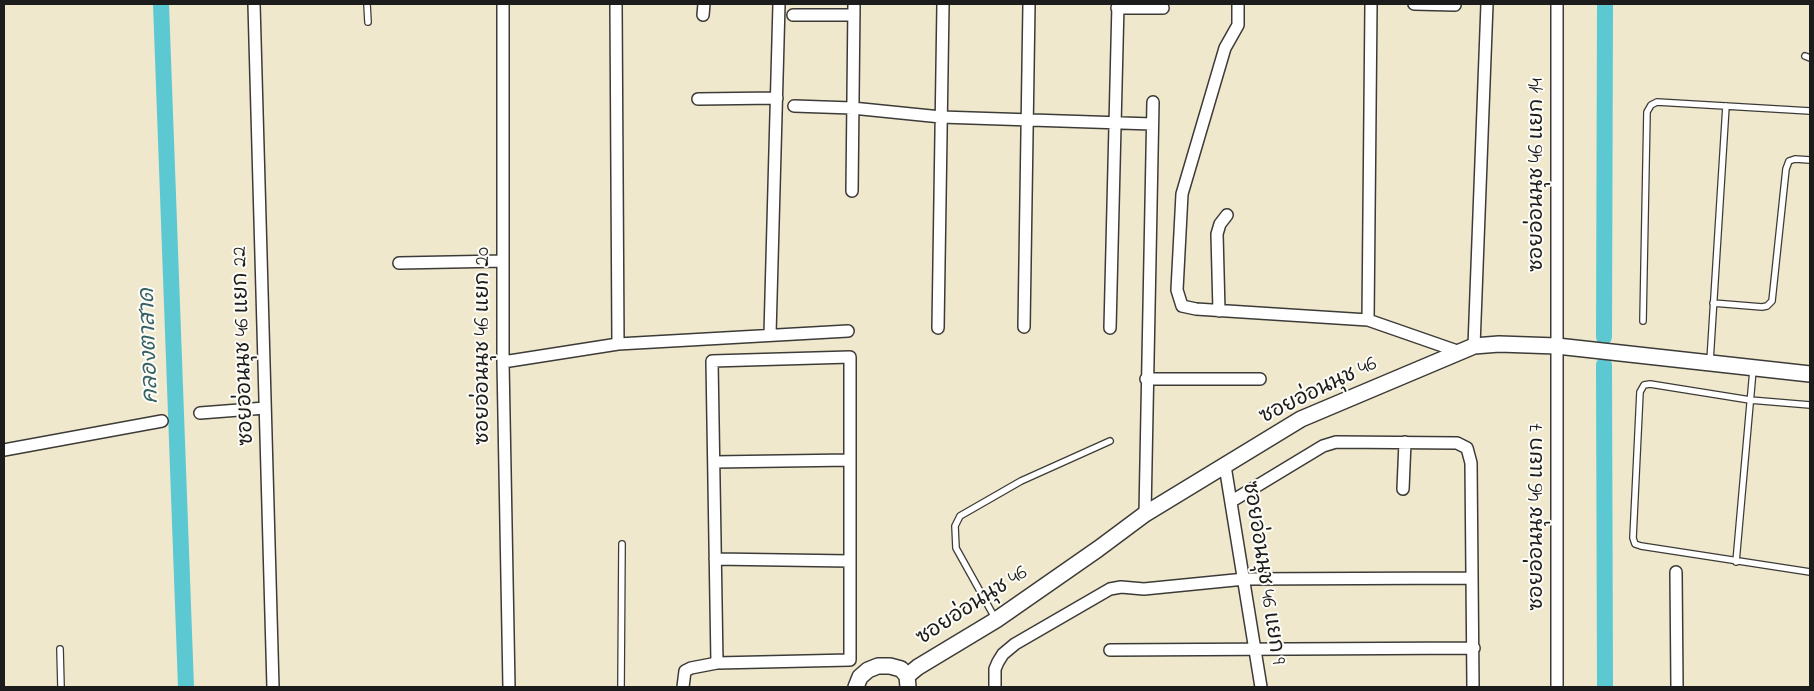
<!DOCTYPE html>
<meta charset="utf-8">
<style>
body{margin:0}
#map{position:relative;width:1814px;height:691px;overflow:hidden;background:#f0e8cd;font-family:"Indie Flower",sans-serif}
canvas{display:block}
.frame{position:absolute;inset:0;border:5px solid #1c1c1c;pointer-events:none}
</style>
<div id="map">
<canvas width="1814" height="691"></canvas>
<div class="frame"></div>
</div>
<script>
const c = document.querySelector('canvas').getContext('2d');
c.lineJoin = 'round';
function shape(rows) {
  const path = new Path2D();
  for (const r of rows) {
    path.moveTo(r[0], r[1]);
    for (let i = 2; i < r.length; i += 2) path.lineTo(r[i], r[i + 1]);
  }
  return path;
}
function strokePath(path, color, width, dash) {
  c.strokeStyle = color;
  c.lineWidth = width;
  c.lineCap = dash ? 'butt' : 'round';
  c.setLineDash(dash || []);
  c.stroke(path);
}
function drawText(font, color, halo, rows, align = 'center') {
  c.font = font + ' "Indie Flower","Playpen Sans Thai",sans-serif';
  c.lineWidth = 4;
  c.setLineDash([]);
  c.textBaseline = 'middle';
  c.strokeStyle = halo;
  c.fillStyle = color;
  for (const [text, x, y, turn = 0] of rows) {
    c.save();
    c.translate(x, y);
    c.rotate((+turn || 0) * Math.PI / 180);
    c.textAlign = isNaN(turn) ? turn : align;
    if (halo) c.strokeText(text, 0, 0);
    c.fillText(text, 0, 0);
    c.restore();
  }
}
const canal = shape([
 [161,4,186,687],
 [1604,337,1605,4],
 [1604,365,1605,687]
]);
const service = shape([
 [367,4,368,22],
 [1805,56,1810,58],
 [1713,303,1762,307,1767,306,1772,301,1786,169,1789,161,1795,159,1810,160],
 [1643,321,1647,112,1651,105,1657,102,1810,111],
 [1710,361,1726,106],
 [1810,405,1750,400,1650,384,1644,385,1640,392,1633,538,1635,544,1641,546,1810,572],
 [1736,562,1753,370],
 [995,618,956,548,955,526,960,516,1021,481,1110,441],
 [60,649,61,687],
 [621,687,622,544]
]);
const minor = shape([
 [254,4,273,687],
 [503,4,503,362,509,687],
 [616,4,618,344],
 [1238,4,1238,25,1225,48,1182,194,1177,290,1182,306,1196,309,1368,320,1460,352],
 [1414,4,1455,5],
 [1117,8,1163,8],
 [703,15,704,4],
 [793,15,854,15],
 [698,99,777,98],
 [794,106,852,108,941,117,1152,124],
 [852,191,854,4],
 [399,263,503,261],
 [1219,311,1217,234,1220,224,1227,215],
 [1368,320,1371,4],
 [1024,327,1029,4],
 [938,328,943,4],
 [1110,328,1118,4],
 [770,334,779,4],
 [1474,346,1487,4],
 [503,362,618,344,848,331],
 [1146,379,1260,379],
 [200,413,265,408],
 [4,450,162,421],
 [714,462,850,460],
 [1225,466,1261,687],
 [1403,489,1405,442],
 [1232,501,1323,446,1336,442,1457,443,1467,448,1471,463,1473,687],
 [1145,514,1153,102],
 [715,559,850,561],
 [1676,572,1677,687],
 [1110,650,1474,648],
 [683,687,685,671,691,668,717,663,850,660,850,357,712,361,717,663],
 [995,687,995,669,998,662,1003,654,1015,644,1110,589,1121,587,1144,589,1245,579,1472,578],
 [1557,687,1557,4]
]);
const tertiary = shape([
 [907,676,918,667,996,620,1098,549,1145,514,1301,419,1474,346,1499,344,1557,346,1810,374],
 [856,687,860,677,868,670,878,666,890,666,901,669,907,676,908,687]
]);
const streetNames = [
 ["ซอยอ่อนนุช 46 แยก 14",1539,175,-90],
 ["ซอยอ่อนนุช 46 แยก 22",245,346,-92],
 ["ซอยอ่อนนุช 46 แยก 20",485,346,-90],
 ["ซอยอ่อนนุช 46",1319,392,-26],
 ["ซอยอ่อนนุช 46 แยก 7",1539,517,-90],
 ["ซอยอ่อนนุช 46 แยก 9",1262,573,81],
 ["ซอยอ่อนนุช 46",973,607,-33]
];
const waterNames = [
 ["คลองตาสาด",151,346,-92]
];
strokePath(canal, '#5cc8d2', 16);
strokePath(service, '#3c3b37', 8);
strokePath(minor, '#3c3b37', 14);
strokePath(tertiary, '#3c3b37', 18);
strokePath(service, '#fff', 5.5);
strokePath(minor, '#fff', 11);
strokePath(tertiary, '#fff', 15);
drawText('21px', '#1c1c1c', '#fdfcf7', streetNames);
drawText('italic 22px', '#366165', '#fdfcf7', waterNames);
</script>
